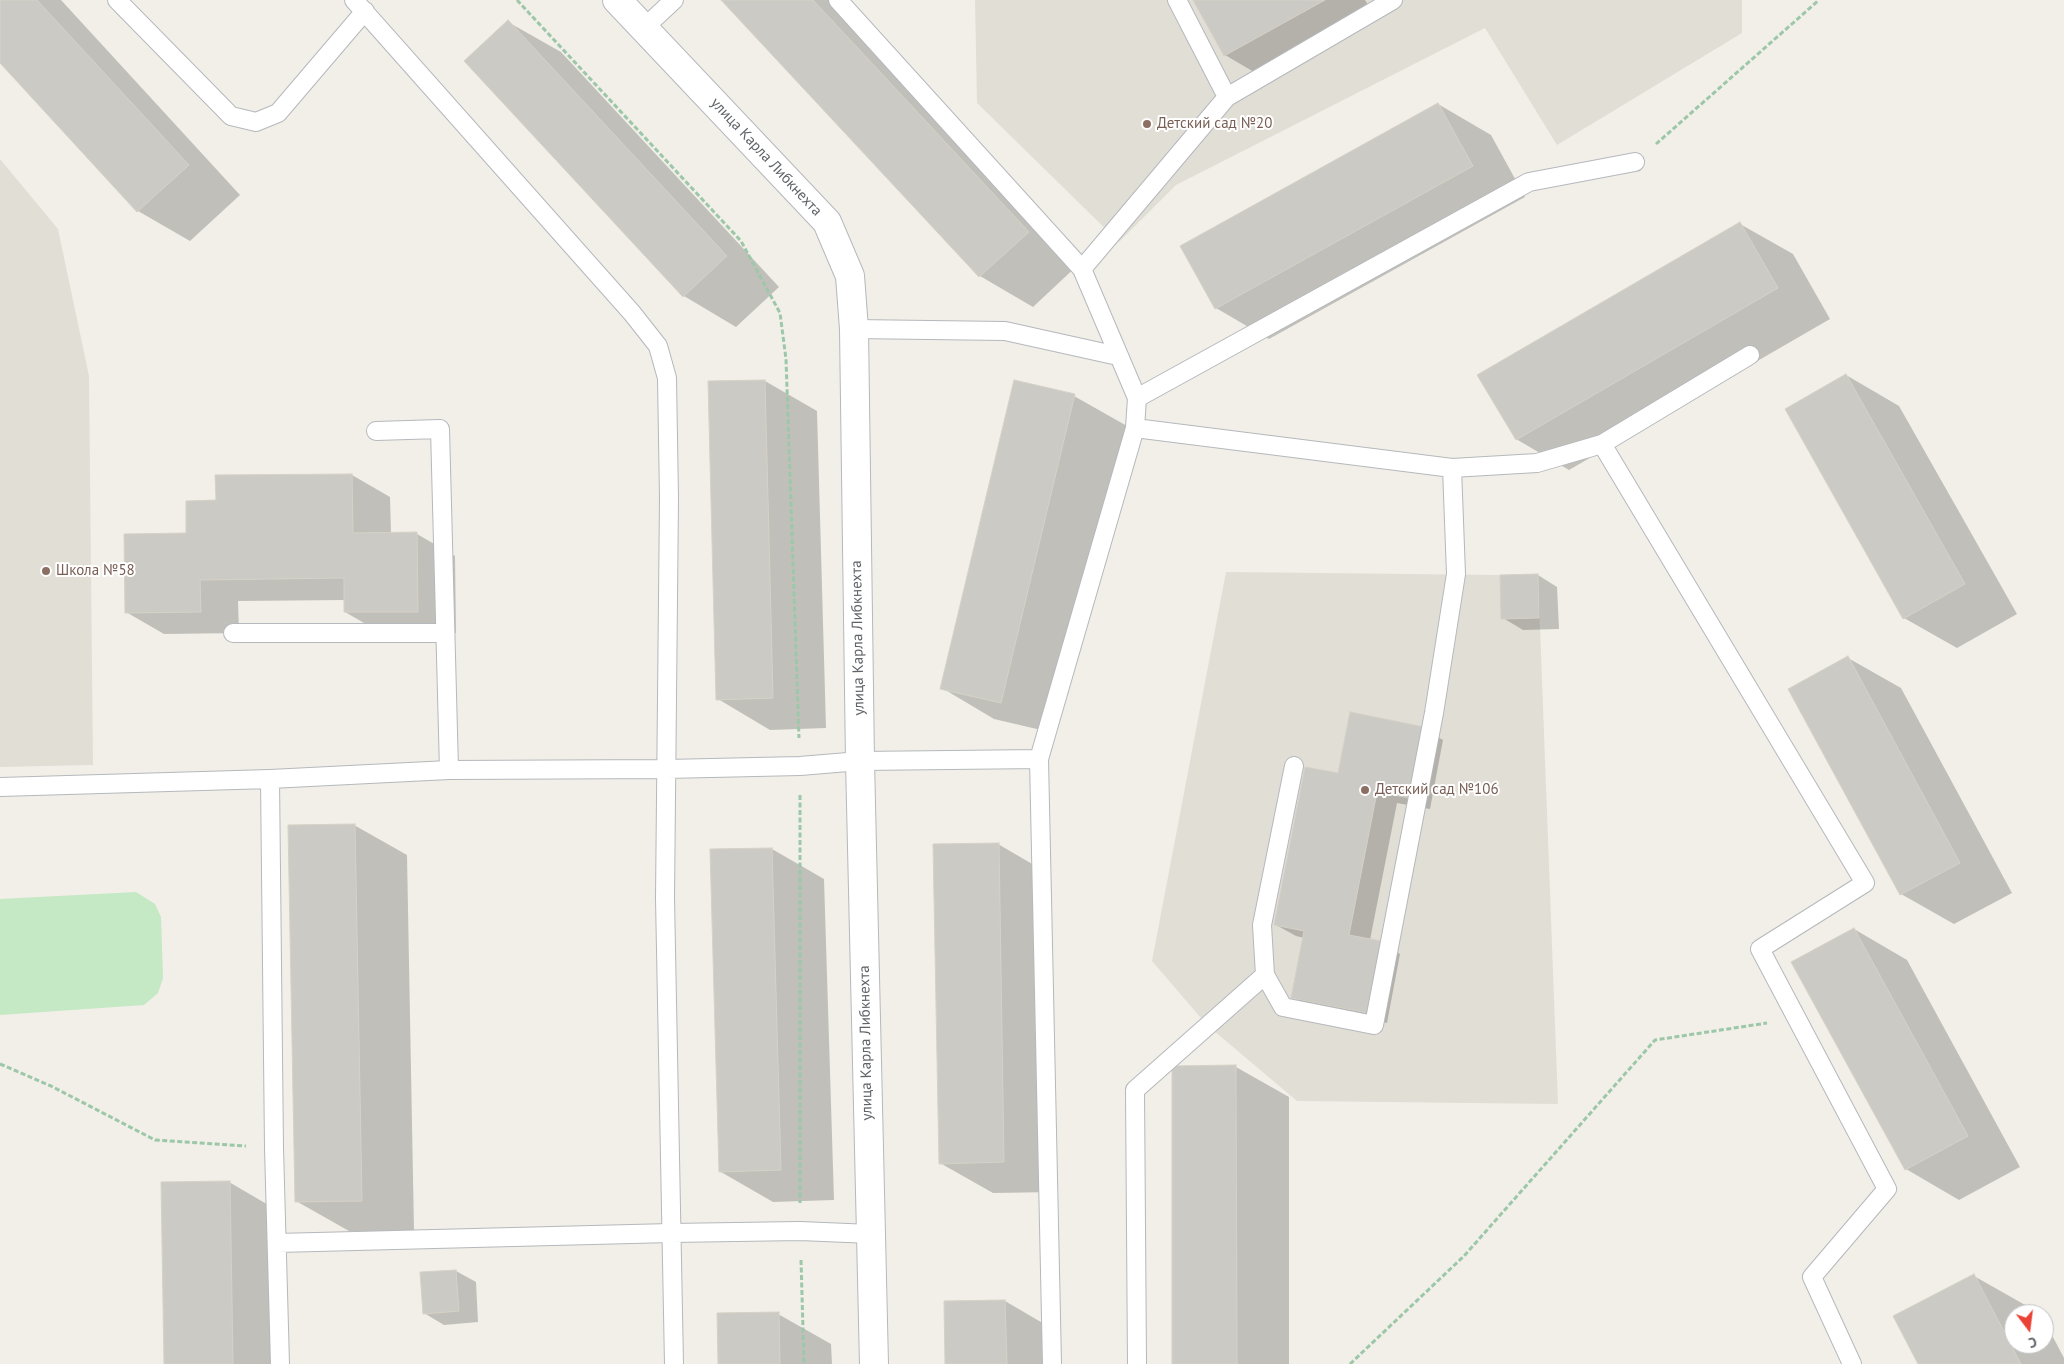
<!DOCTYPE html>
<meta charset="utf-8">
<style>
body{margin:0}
#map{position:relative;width:2064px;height:1364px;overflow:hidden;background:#f1efe8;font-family:"PT Sans",sans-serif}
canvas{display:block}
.north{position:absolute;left:2004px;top:1304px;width:50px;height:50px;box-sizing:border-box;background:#fff;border:1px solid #bfc1c3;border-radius:50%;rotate:165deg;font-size:14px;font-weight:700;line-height:20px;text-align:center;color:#5f6368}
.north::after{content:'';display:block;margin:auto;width:18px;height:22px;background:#ea4335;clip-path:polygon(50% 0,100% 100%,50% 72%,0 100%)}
</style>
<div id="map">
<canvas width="2064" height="1364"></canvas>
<div class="north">С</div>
</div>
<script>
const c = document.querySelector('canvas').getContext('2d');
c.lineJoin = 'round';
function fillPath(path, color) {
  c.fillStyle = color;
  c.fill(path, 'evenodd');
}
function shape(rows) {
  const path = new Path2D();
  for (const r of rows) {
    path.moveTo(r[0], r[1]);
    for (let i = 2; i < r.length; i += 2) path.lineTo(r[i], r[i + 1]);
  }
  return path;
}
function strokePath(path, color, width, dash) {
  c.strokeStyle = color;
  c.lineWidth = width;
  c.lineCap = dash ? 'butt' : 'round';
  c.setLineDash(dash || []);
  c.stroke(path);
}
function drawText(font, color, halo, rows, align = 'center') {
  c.font = font + ' "PT Sans",sans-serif';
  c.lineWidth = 4;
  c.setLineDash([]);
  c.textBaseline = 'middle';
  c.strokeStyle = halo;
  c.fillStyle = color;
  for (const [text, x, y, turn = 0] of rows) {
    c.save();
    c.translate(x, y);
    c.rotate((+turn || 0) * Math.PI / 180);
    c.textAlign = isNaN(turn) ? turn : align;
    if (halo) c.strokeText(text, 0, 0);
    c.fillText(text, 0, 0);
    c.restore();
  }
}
const education = shape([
 [975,0,1742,0,1742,33,1557,145,1485,28,1176,185,1119,242,977,103],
 [0,159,58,229,89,376,93,765,0,767],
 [1226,572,1500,575,1538,574,1558,1104,1297,1101,1207,1025,1152,961]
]);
const green = shape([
 [136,892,155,904,161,917,163,978,158,993,144,1005,0,1015,0,899]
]);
const shadow = shape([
 [0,0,61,0,240,195,190,241,138,211,0,61],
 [723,0,836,0,1080,263,1033,307,980,276],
 [1194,0,1365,0,1370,8,1254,72,1225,55],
 [508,22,561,52,779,287,736,327,684,296],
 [1438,104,1491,135,1525,197,1269,339,1216,308],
 [1740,224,1793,254,1830,319,1569,470,1516,439],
 [1846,375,1899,406,2017,614,1957,648,1904,618],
 [765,381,817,411,826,728,770,730,718,699],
 [1074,396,1127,426,1054,733,994,719,942,688],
 [352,475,390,497,391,534,417,534,455,556,456,633,383,634,345,612,345,600,238,601,239,633,164,634,126,612,188,534,217,501,217,476],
 [1538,575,1557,587,1559,629,1523,630,1503,618],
 [1848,658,1901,688,2012,893,1954,924,1901,894],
 [1423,728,1443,740,1430,809,1397,803,1370,940,1380,942,1400,954,1387,1023,1312,1008,1293,997,1304,938,1296,936,1276,925,1339,775],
 [354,825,407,855,414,1231,349,1231,296,1201],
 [998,844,1051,875,1056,1192,993,1193,940,1163],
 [772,849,824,879,834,1200,773,1202,721,1172],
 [1854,929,1907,960,2020,1167,1959,1200,1906,1169,1793,962],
 [1173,1067,1236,1067,1289,1097,1289,1364,1173,1364],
 [229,1182,282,1213,285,1364,165,1364],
 [456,1271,476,1282,478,1322,444,1325,424,1313],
 [1974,1276,2041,1314,2014,1314,2014,1344,2044,1344,2044,1320,2064,1358,2064,1364,1920,1364],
 [1005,1301,1058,1332,1059,1364,946,1364,945,1302],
 [778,1314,831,1344,832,1364,719,1364]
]);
const building = shape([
 [0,0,37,0,189,165,137,212,0,63,0,0],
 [721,0,813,0,1029,232,979,277,721,0],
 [1193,0,1325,0,1224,56,1193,0],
 [508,20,727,256,683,297,464,61,508,20],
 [1438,103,1473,166,1215,309,1180,246,1438,103],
 [1740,222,1778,288,1516,440,1477,375,1740,222],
 [1846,374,1965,584,1903,619,1785,409,1846,374],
 [765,380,773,698,716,700,708,381,765,380],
 [1014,380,1075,394,1001,703,940,689,1014,380],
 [352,474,353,533,417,532,418,612,344,612,344,578,200,580,201,612,125,613,124,534,186,533,186,501,216,500,215,475,352,474],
 [1538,574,1539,618,1501,619,1500,575,1538,574],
 [1848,656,1960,863,1900,895,1788,689,1848,656],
 [1350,712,1424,727,1410,798,1377,792,1349,935,1381,941,1367,1013,1291,998,1304,931,1274,925,1305,767,1338,773,1350,712],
 [355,824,362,1201,295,1202,288,825,355,824],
 [999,843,1004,1162,939,1164,933,844,999,843],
 [772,848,781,1170,719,1172,710,849,772,848],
 [1854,928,1968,1136,1905,1170,1791,962,1854,928],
 [1236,1065,1237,1364,1172,1364,1172,1066,1236,1065],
 [230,1181,233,1364,164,1364,161,1182,230,1181],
 [456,1270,459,1311,423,1314,420,1272,456,1270],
 [1974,1274,2021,1364,1918,1364,1893,1316,1974,1274],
 [1005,1300,1007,1364,945,1364,944,1301,1005,1300],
 [779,1312,780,1364,718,1364,717,1313,779,1312]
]);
const path = shape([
 [517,0,741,241,780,313,786,359,799,738],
 [1656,144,1819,0],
 [800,795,800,1203],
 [0,1064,51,1086,155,1140,246,1146],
 [801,1260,804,1364],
 [1350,1364,1464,1256,1655,1040,1767,1023]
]);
const lane = shape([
 [117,0,231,116,256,122,278,113,365,11],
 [354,0,632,313,658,346,667,378,669,498,665,898,674,1364],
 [838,0,1082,269,1137,398,1135,428,1039,759,1052,1364],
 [1177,0,1227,97],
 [644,28,674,0],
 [1082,269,1227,97,1393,0],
 [854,329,1005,331,1118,356],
 [1137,398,1529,182,1635,162],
 [1135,428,1452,468,1537,463,1602,444,1750,355],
 [376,431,440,429,449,770],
 [1602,444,1865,883,1760,949,1887,1189,1812,1277,1852,1364],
 [233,633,445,633],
 [1294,766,1262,925,1265,975,1283,1007,1374,1025,1434,713,1456,574,1452,468],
 [270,779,274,1148,280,1364],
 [0,787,270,779,449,770,667,769,800,766,860,761,1039,759],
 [277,1243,671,1233,800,1231,871,1234],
 [1137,1364,1135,1090,1265,975]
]);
const street = shape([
 [617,0,827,222,850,276,854,329,860,761,874,1364]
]);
const markers = [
 [1147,124,5,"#8d6e63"],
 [46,571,5,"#8d6e63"],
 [1365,790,5,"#8d6e63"]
];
const educationNames = [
 ["Детский сад №20",1157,124],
 ["Школа №58",56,571],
 ["Детский сад №106",1375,790]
];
const streetNames = [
 ["улица Карла Либкнехта",766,157,47],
 ["улица Карла Либкнехта",858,638,-91],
 ["улица Карла Либкнехта",866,1043,-91]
];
fillPath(education, '#e1ded6');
fillPath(green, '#c5e8c5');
fillPath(shadow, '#0003');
fillPath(building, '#cccac5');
strokePath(building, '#d6d1c6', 1);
strokePath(lane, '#b5b8bc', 20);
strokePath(street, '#b5b8bc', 30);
strokePath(path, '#9cc7a9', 3, [5, 2.5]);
strokePath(lane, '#fff', 18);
strokePath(street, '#fff', 28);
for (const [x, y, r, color] of markers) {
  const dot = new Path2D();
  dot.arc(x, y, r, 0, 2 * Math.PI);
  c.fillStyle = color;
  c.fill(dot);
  strokePath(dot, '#fff', 2);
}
drawText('15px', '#785e54', '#fff', educationNames, 'left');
drawText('15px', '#5f6368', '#fff', streetNames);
</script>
